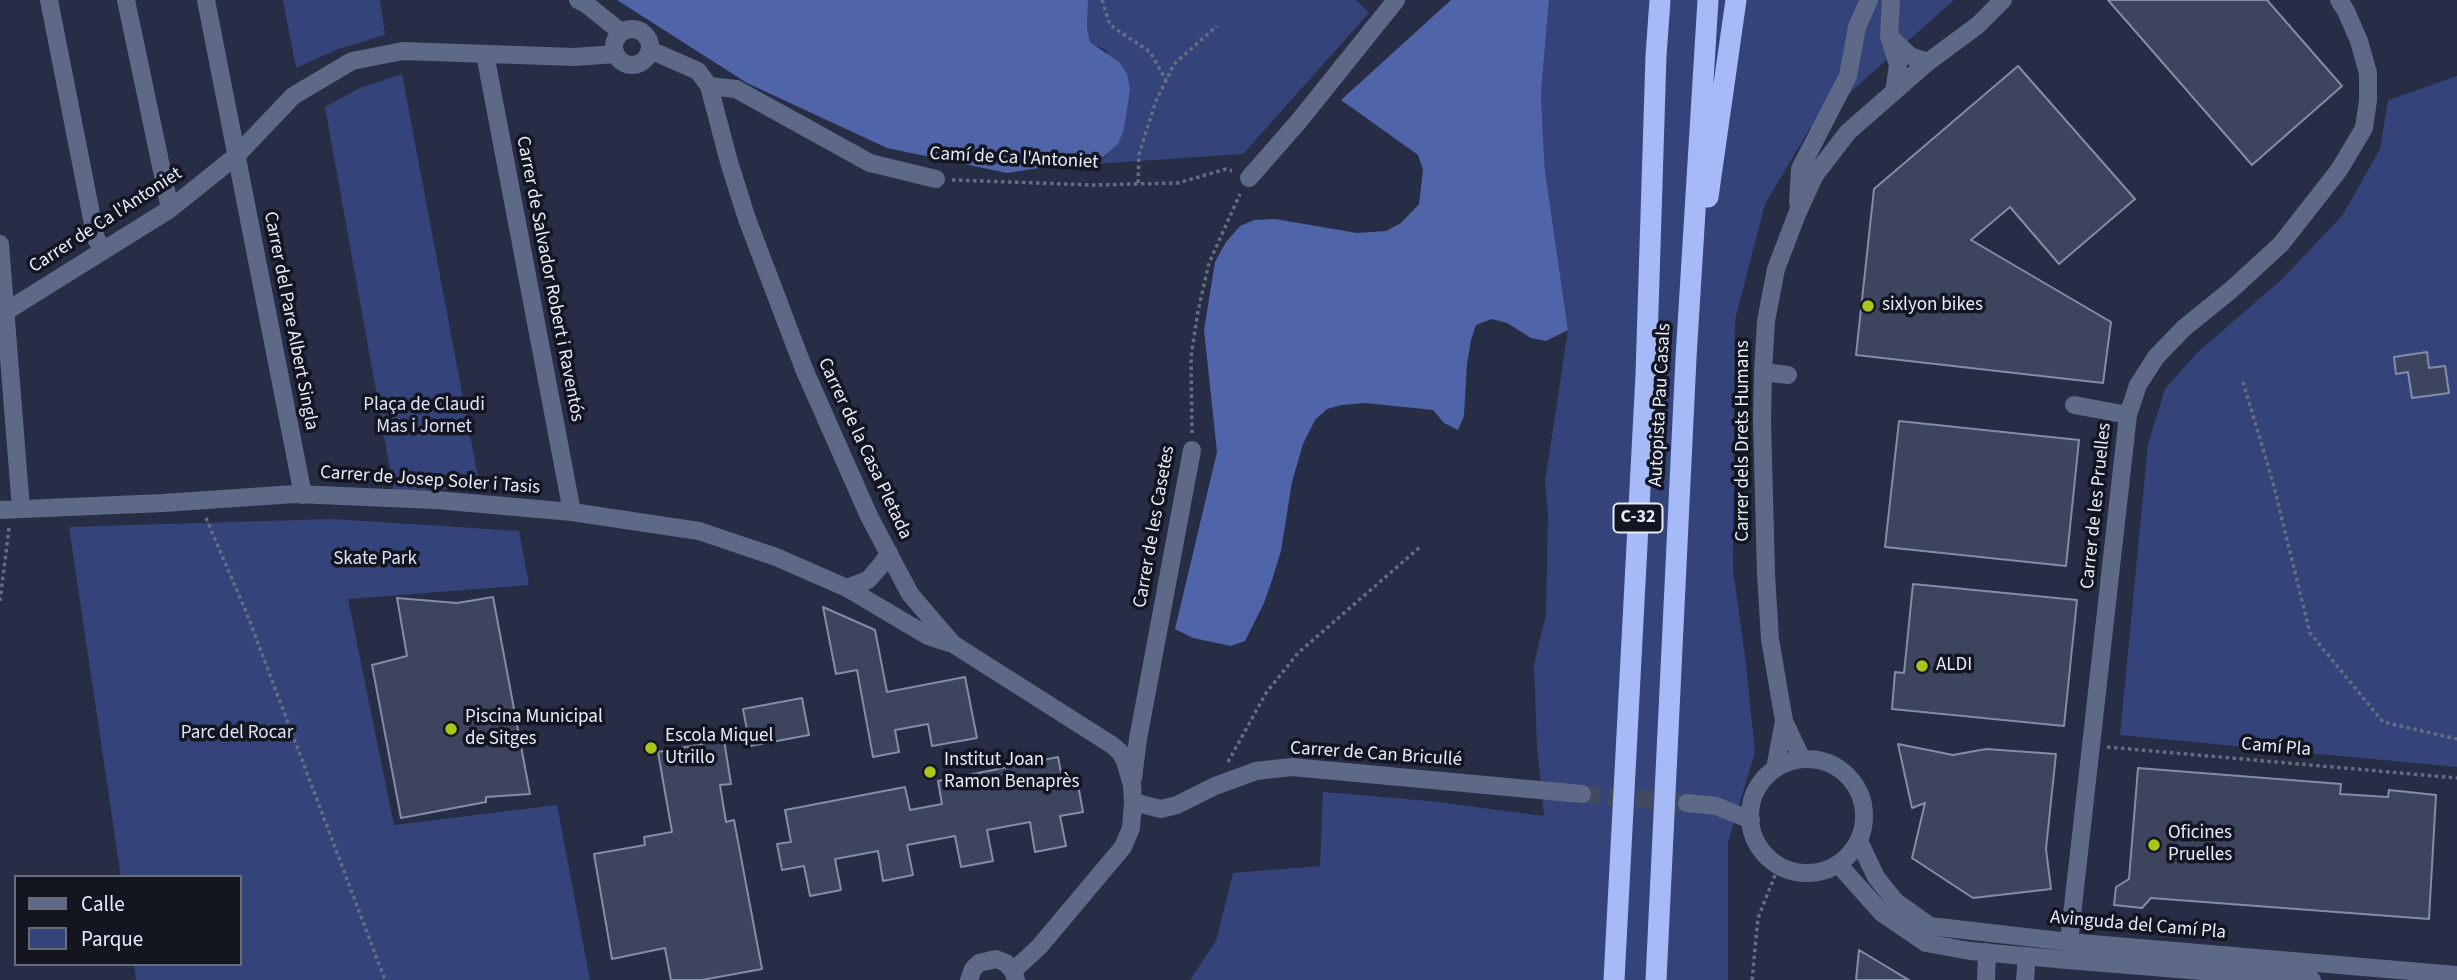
<!DOCTYPE html>
<meta charset="utf-8">
<style>
body{margin:0}
#map{position:relative;width:2457px;height:980px;overflow:hidden;background:#262d44;font-family:"Source Sans 3",sans-serif}
canvas{display:block}
.legend{position:absolute;left:14px;top:875px;width:228px;height:91px;box-sizing:border-box;background:#131620;border:2px solid #686c78;margin:0;padding:9px 12px;list-style:none;font-size:21px;color:#e7ecfb}
.legend li{display:flex;align-items:center;gap:14px;height:35px}
.legend b{width:35px;border:2px solid #686c78}
</style>
<div id="map">
<canvas width="2457" height="980"></canvas>
<ul class="legend">
<li><b style="height:9px;background:#5e6988"></b>Calle</li>
<li><b style="height:19px;background:#34447a"></b>Parque</li>
</ul>
</div>
<script>
const c = document.querySelector('canvas').getContext('2d');
c.lineJoin = 'round';
function fillPath(path, color) {
  c.fillStyle = color;
  c.fill(path, 'evenodd');
}
function shape(rows) {
  const path = new Path2D();
  for (const r of rows) {
    if (r.length === 3) {
      path.moveTo(r[0] + r[2], r[1]);
      path.arc(r[0], r[1], r[2], 0, 2 * Math.PI);
      continue;
    }
    path.moveTo(r[0], r[1]);
    for (let i = 2; i < r.length; i += 2) path.lineTo(r[i], r[i + 1]);
  }
  return path;
}
function strokePath(path, color, width, dash) {
  c.strokeStyle = color;
  c.lineWidth = width;
  c.lineCap = dash ? 'butt' : 'round';
  c.setLineDash(dash || []);
  c.stroke(path);
}
function drawText(font, color, halo, rows, align = 'center') {
  c.font = font + ' "Source Sans 3",sans-serif';
  c.lineWidth = 7;
  c.setLineDash([]);
  c.textBaseline = 'middle';
  c.strokeStyle = halo;
  c.fillStyle = color;
  for (const [text, x, y, turn = 0] of rows) {
    c.save();
    c.translate(x, y);
    c.rotate((+turn || 0) * Math.PI / 180);
    c.textAlign = isNaN(turn) ? turn : align;
    if (halo) c.strokeText(text, 0, 0);
    c.fillText(text, 0, 0);
    c.restore();
  }
}
const green = shape([
 [283,0,380,0,385,35,338,49,296,68],
 [1088,0,1356,0,1369,13,1243,154,1095,164,1107,155,1107,51,1090,42,1087,28],
 [1549,0,1954,0,1810,128,1765,204,1735,320,1733,569,1746,664,1755,752,1728,842,1728,980,1190,980,1216,941,1233,873,1320,866,1323,792,1429,801,1544,816,1537,746,1534,664,1546,615,1548,513,1545,482,1568,330,1545,171,1543,137,1541,93],
 [402,74,480,488,394,491,325,107,360,88],
 [2457,76,2457,767,2120,735,2148,444,2165,389,2199,351,2280,281,2342,216,2380,149,2388,100],
 [332,519,519,531,529,585,348,599,394,825,557,805,590,980,136,980,134,964,240,964,240,877,121,877,69,527]
]);
const forest = shape([
 [617,0,1088,0,1087,28,1090,42,1119,62,1127,74,1130,90,1124,129,1118,144,1095,164,1064,164,1007,173,887,148,747,83],
 [1451,0,1549,0,1541,93,1543,137,1545,171,1568,330,1546,341,1531,338,1507,323,1492,319,1476,325,1471,340,1467,364,1464,416,1458,430,1444,423,1433,410,1365,403,1342,405,1327,409,1315,420,1303,444,1292,482,1281,551,1272,580,1264,603,1245,641,1231,646,1193,638,1175,629,1217,452,1204,330,1215,262,1226,242,1240,226,1254,220,1275,219,1357,233,1386,231,1401,223,1419,204,1423,170,1418,155,1341,100]
]);
const building = shape([
 [2108,0,2267,0,2342,86,2252,165,2108,0],
 [2018,66,2135,199,2059,264,2010,207,1971,240,2111,322,2103,383,1856,355,1874,189,2018,66],
 [2427,352,2429,368,2445,366,2449,393,2412,398,2408,372,2396,374,2394,357,2427,352],
 [1899,421,2079,440,2066,566,1885,547,1899,421],
 [1913,584,2077,600,2064,726,1892,709,1895,672,1904,673,1913,584],
 [493,597,530,794,486,797,486,802,401,818,372,665,407,656,397,598,457,603,493,597],
 [823,607,875,630,887,692,965,677,977,738,932,746,928,724,895,730,899,752,873,757,857,670,836,674,823,607],
 [802,698,809,735,750,746,743,709,802,698],
 [724,740,731,784,720,785,726,822,734,820,762,969,702,980,671,980,665,948,612,959,594,854,645,845,644,837,672,832,658,752,724,740],
 [1898,744,1953,755,1986,749,2056,754,2046,849,2051,889,1973,898,1912,858,1925,803,1912,808,1898,744],
 [1058,757,1064,788,1078,785,1083,812,1060,816,1066,846,1035,852,1030,822,987,830,993,861,961,867,955,836,907,845,913,875,883,881,878,851,835,859,841,890,810,896,804,866,782,870,777,844,791,842,785,810,905,787,910,810,942,804,938,781,1058,757],
 [2138,768,2341,784,2340,794,2388,797,2389,790,2436,795,2429,919,2151,898,2142,908,2114,905,2116,887,2129,879,2138,768],
 [1859,950,1909,980,1856,980,1859,950]
]);
const minorTunnel = shape([
 [1582,794,1687,803]
]);
const path = shape([
 [1102,0,1110,25,1150,52,1166,80],
 [952,180,1093,185,1178,183,1226,169,1232,171],
 [1138,183,1139,154,1156,101,1174,64,1217,26],
 [2243,382,2272,479,2310,633,2383,722,2457,739],
 [1192,433,1191,357,1198,311,1209,263,1240,194],
 [206,518,247,614,385,980],
 [0,601,9,528],
 [2107,747,2457,778],
 [1228,762,1266,693,1298,653,1420,547],
 [1752,980,1758,918,1779,865]
]);
const minor = shape([
 [49,0,96,239,101,246,106,248],
 [126,0,170,209],
 [206,0,303,495],
 [578,0,586,4,621,32],
 [1891,0,1889,36,1898,65,1894,92],
 [632,47,18],
 [1889,36,1910,56,1928,62],
 [650,50,698,71,709,86,729,162,747,219,804,369,869,516,910,594,953,644,1112,745,1120,752,1125,761,1132,785,1133,802,1131,828,1123,847,1039,947,1013,971],
 [485,54,572,512],
 [709,86,736,89,870,163,936,179],
 [1249,178,1299,121,1396,0],
 [1798,203,1800,169,1848,76,1857,27,1869,0],
 [0,244,21,509],
 [0,315,170,209,236,156,293,96,352,61,403,51,574,57,615,54],
 [1763,372,1788,375],
 [2074,405,2128,415],
 [0,510,163,503,295,494,436,500,572,512,699,531,776,557,847,588,928,636,949,643],
 [847,588,868,580,882,564,889,553],
 [1802,759,1784,721,1770,639,1766,574,1762,420,1763,372,1766,321,1776,269,1797,214,1815,175,1848,132,1928,62,1978,25,2003,0],
 [1807,816,57],
 [1775,769,1784,721],
 [1133,778,1138,739,1192,450],
 [1133,802,1161,809,1177,805,1215,786,1256,771,1292,767,1582,794],
 [1687,803,1716,806,1751,820],
 [1859,841,1876,877,1895,901,1930,926,2069,942,2457,975],
 [1838,864,1882,913,1926,943,1970,951,2067,960,2312,980],
 [2069,942,2128,415,2138,385,2156,357,2184,328,2231,290,2281,244,2339,170,2364,128,2368,100,2368,73,2359,41,2346,11,2339,0],
 [969,980,973,969,979,963,996,959,1006,963,1013,971,1016,980],
 [1986,980,1987,952],
 [2025,980,2027,956]
]);
const highway = shape([
 [1708,197,1736,0],
 [1614,980,1646,375,1656,56,1660,0],
 [1656,980,1686,358,1708,0]
]);
const markers = [
 [1868,306,7,"#aac719"],
 [1922,666,7,"#aac719"],
 [451,729,7,"#aac719"],
 [651,748,7,"#aac719"],
 [930,772,7,"#aac719"],
 [2154,845,7,"#aac719"]
];
const shields = [
 [1638,518,49]
];
const shieldNames = [
 ["C-32",1638,518]
];
const streetNames = [
 ["Camí de Ca l'Antoniet",1014,159,3],
 ["Carrer de Ca l'Antoniet",106,221,-33],
 ["Carrer de Salvador Robert i Raventós",549,279,79],
 ["Carrer del Pare Albert Singla",290,321,79],
 ["Autopista Pau Casals",1661,405,-87],
 ["Carrer dels Drets Humans",1744,441,-90],
 ["Carrer de la Casa Pletada",864,449,65],
 ["Carrer de Josep Soler i Tasis",430,481,4],
 ["Carrer de les Pruelles",2097,506,-84],
 ["Carrer de les Casetes",1155,527,-80],
 ["Camí Pla",2276,748,5],
 ["Carrer de Can Bricullé",1376,755,4],
 ["Avinguda del Camí Pla",2138,926,5]
];
const poiNames = [
 ["sixlyon bikes",1882,306],
 ["ALDI",1936,666],
 ["Piscina Municipal",465,718],
 ["de Sitges",465,740],
 ["Escola Miquel",665,737],
 ["Utrillo",665,759],
 ["Institut Joan",944,761],
 ["Ramon Benaprès",944,783],
 ["Oficines",2168,834],
 ["Pruelles",2168,856]
];
const parkNames = [
 ["Plaça de Claudi",424,406],
 ["Mas i Jornet",424,428],
 ["Skate Park",375,560],
 ["Parc del Rocar",237,734]
];
fillPath(green, '#34447a');
fillPath(forest, '#5064a9');
fillPath(building, '#3d455e');
strokePath(building, '#838ca8', 2);
strokePath(minorTunnel, '#434a5f', 18, [18, 9]);
strokePath(path, '#676d81', 3.5, [3.5, 3.5]);
strokePath(minor, '#5e6988', 18);
strokePath(highway, '#a5baf6', 21);
for (const [x, y, r, color] of markers) {
  const dot = new Path2D();
  dot.arc(x, y, r, 0, 2 * Math.PI);
  c.fillStyle = color;
  c.fill(dot);
  strokePath(dot, '#131620', 2.5);
}
for (const [x, y, w] of shields) {
  const box = new Path2D();
  box.roundRect(x - w / 2, y - 14.5, w, 29, 5);
  c.fillStyle = '#131620';
  c.fill(box);
  strokePath(box, '#e7ecfb', 2);
}
drawText('bold 18px', '#e7ecfb', null, shieldNames);
drawText('19px', '#e7ecfb', '#131620', streetNames);
drawText('19px', '#e7ecfb', '#131620', poiNames, 'left');
drawText('19px', '#dce3f7', '#131620', parkNames);
</script>
